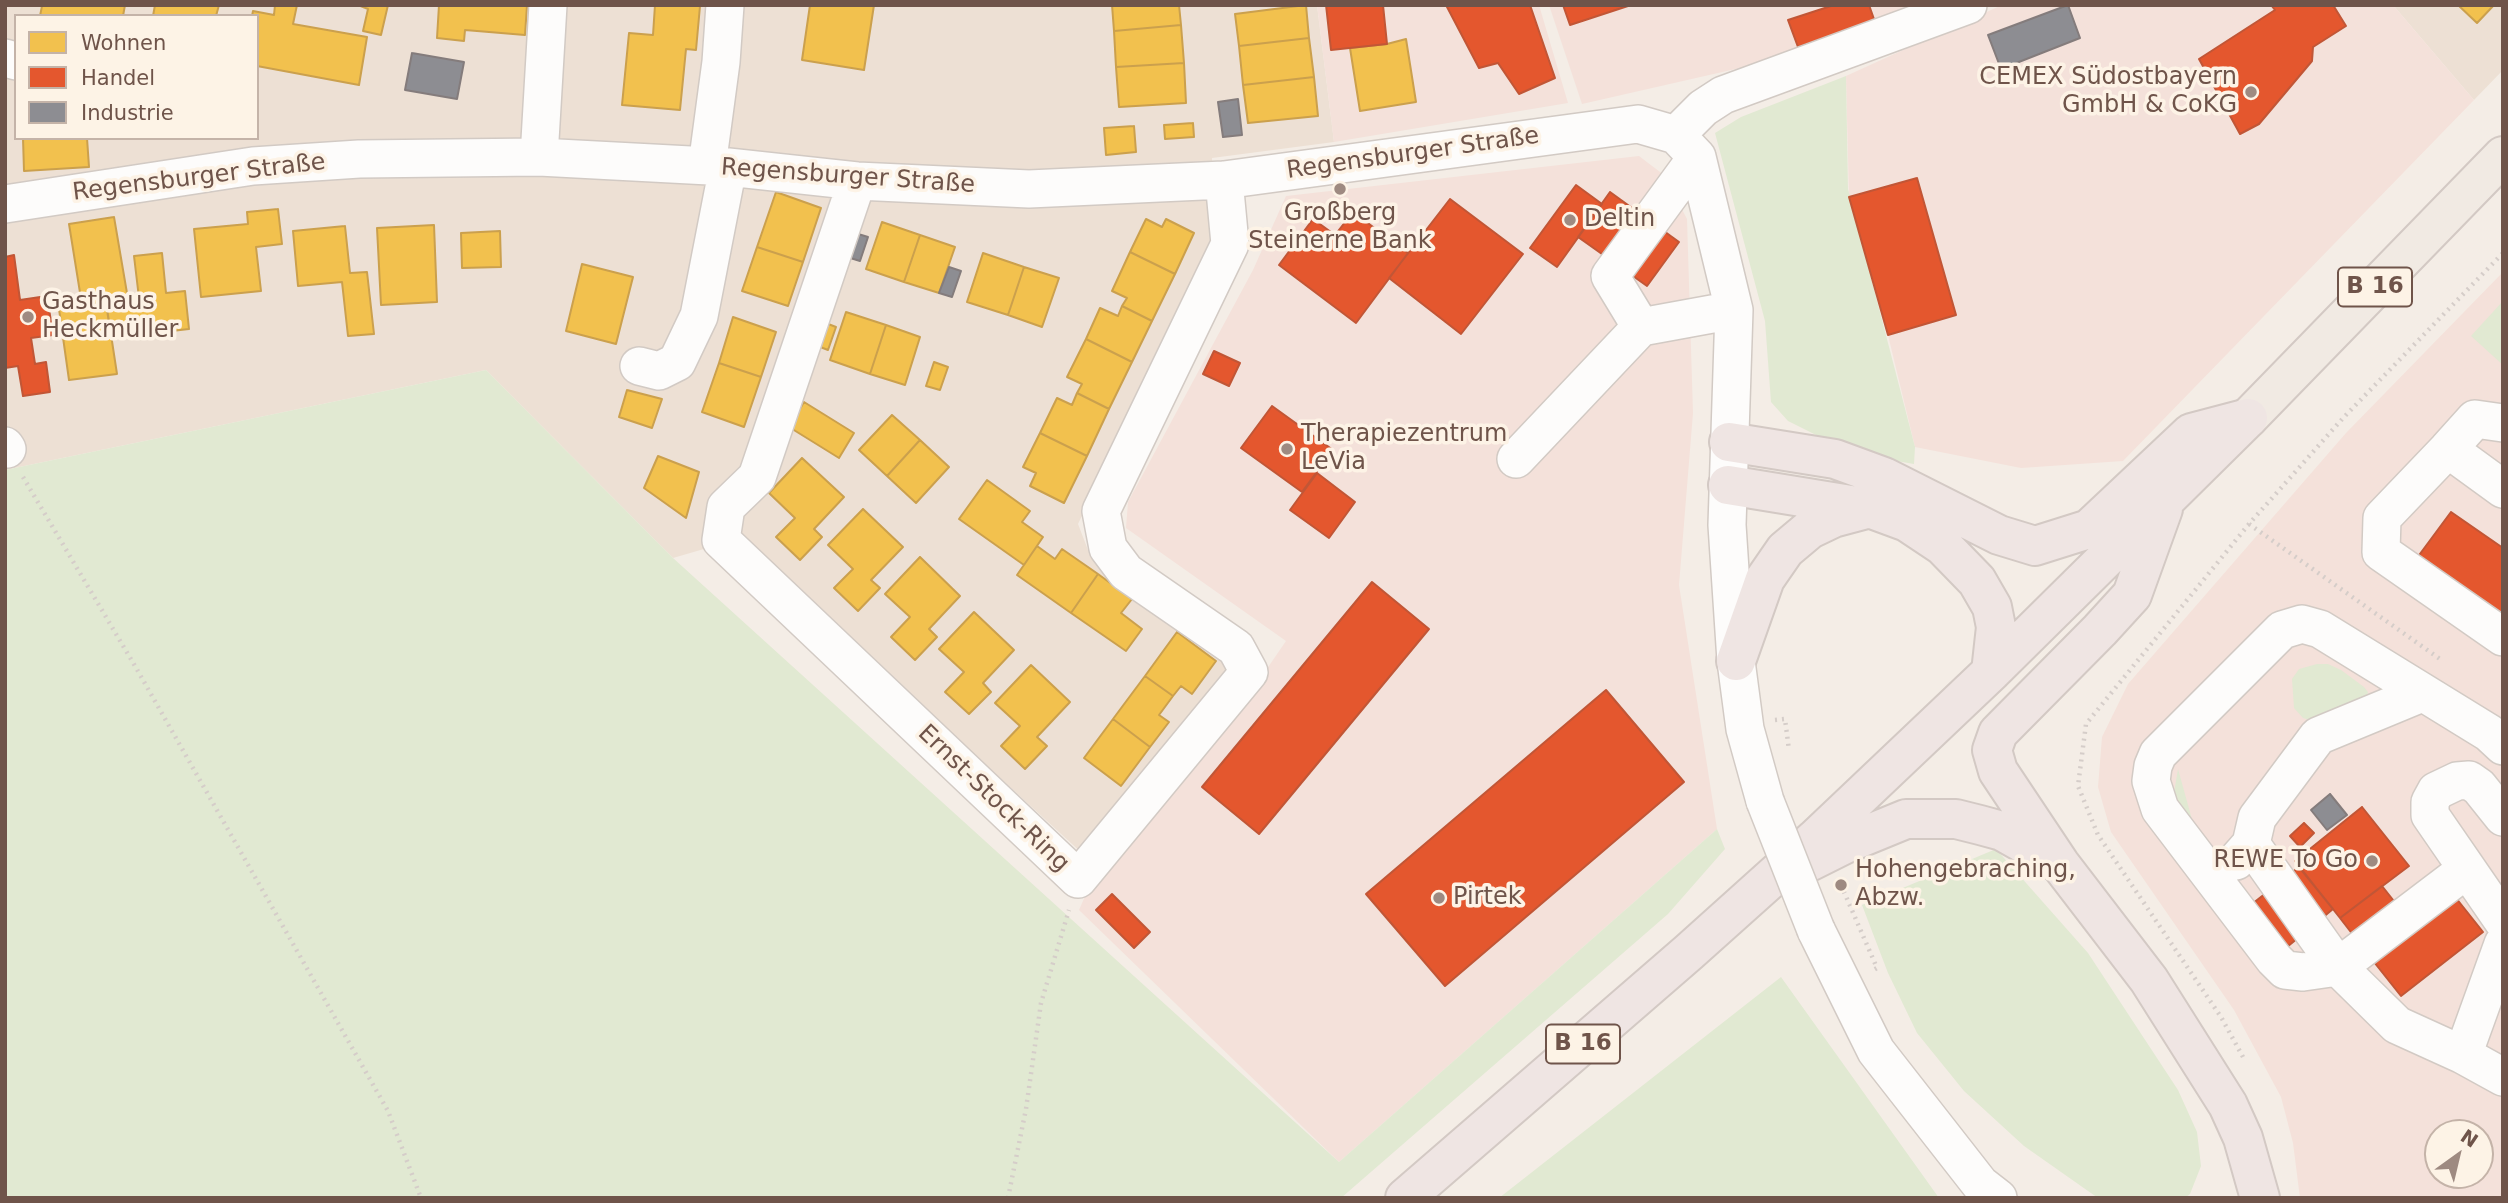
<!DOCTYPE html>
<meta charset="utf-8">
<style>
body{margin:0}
#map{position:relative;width:2508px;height:1203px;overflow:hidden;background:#f4ede6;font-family:"DejaVu Sans",sans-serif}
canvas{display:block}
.frame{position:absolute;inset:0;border:7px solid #6f544a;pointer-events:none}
.legend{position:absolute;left:14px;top:14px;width:245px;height:126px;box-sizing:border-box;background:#fdf3e6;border:2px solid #c4b3a8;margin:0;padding:9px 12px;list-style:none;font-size:21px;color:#6f544a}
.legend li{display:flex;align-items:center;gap:14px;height:35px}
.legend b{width:35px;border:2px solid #c4b3a8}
.north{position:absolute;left:2424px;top:1119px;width:70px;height:70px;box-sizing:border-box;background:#fdf3e6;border:2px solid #c4b3a8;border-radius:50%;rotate:34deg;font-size:19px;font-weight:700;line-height:28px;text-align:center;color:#6f544a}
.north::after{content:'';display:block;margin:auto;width:24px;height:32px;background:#9e8a81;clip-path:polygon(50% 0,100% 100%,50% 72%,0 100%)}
</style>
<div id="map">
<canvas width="2508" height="1203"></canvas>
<div class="frame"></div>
<ul class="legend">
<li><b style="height:19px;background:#f2c14e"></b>Wohnen</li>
<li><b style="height:19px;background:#e4572e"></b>Handel</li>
<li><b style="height:19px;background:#8d8d92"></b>Industrie</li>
</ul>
<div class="north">N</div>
</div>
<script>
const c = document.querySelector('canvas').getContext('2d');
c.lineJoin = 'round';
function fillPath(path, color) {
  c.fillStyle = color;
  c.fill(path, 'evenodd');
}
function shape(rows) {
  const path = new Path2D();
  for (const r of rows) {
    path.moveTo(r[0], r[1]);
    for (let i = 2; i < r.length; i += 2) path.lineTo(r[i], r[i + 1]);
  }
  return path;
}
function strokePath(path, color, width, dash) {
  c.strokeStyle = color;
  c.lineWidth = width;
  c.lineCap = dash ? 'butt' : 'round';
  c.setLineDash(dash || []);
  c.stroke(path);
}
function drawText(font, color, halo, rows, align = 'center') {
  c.font = font + ' "DejaVu Sans",sans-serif';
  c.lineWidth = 7;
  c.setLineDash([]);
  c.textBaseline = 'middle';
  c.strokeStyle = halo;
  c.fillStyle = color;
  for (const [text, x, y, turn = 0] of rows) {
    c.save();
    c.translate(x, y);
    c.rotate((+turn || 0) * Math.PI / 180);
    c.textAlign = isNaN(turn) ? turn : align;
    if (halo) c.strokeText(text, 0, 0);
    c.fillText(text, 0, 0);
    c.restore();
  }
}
const residential = shape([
 [5,5,1317,5,1334,142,1212,158,1213,240,1078,524,1088,550,1223,652,1231,671,1084,855,951,733,745,537,673,558,486,370,5,470],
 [16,16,257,16,257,138,16,138],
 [2393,5,2503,5,2503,70,2474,100]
]);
const commercial = shape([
 [1317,5,1539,5,1568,103,1334,142],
 [1549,5,1936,5,1775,60,1582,104],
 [2002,5,2393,5,2474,100,2123,461,2021,468,1915,447,1888,335,1849,197,1846,76],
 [1639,156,1664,175,1687,219,1693,413,1679,585,1717,829,1339,1162,1079,910,1093,878,1240,708,1286,641,1126,528,1128,502,1253,270,1286,196],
 [2503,272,2503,1198,2300,1198,2293,1143,2281,1097,2234,1010,2111,832,2098,787,2102,737,2128,684,2346,433],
 [2438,1133,2480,1133,2480,1175,2438,1175]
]);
const green = shape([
 [1846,76,1848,189,1915,447,1914,464,1885,459,1816,435,1788,421,1771,402,1765,321,1715,133,1741,117],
 [2503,301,2503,365,2471,336],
 [486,370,673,558,1339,1162,1717,829,1725,849,1668,914,1341,1198,5,1198,5,470],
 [2317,664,2328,664,2341,670,2364,687,2368,692,2366,700,2313,721,2303,718,2294,708,2292,679,2299,669],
 [2178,769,2198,841,2188,829,2174,793],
 [1996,849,2088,953,2178,1090,2197,1132,2201,1166,2190,1194,2185,1198,2098,1198,2024,1146,1964,1091,1917,1033,1888,973,1862,905],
 [1781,977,1939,1198,1499,1198]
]);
const homes = shape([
 [40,5,125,5,123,16,40,16,42,6,40,5],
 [155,5,219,5,216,16,153,16,155,5],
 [275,5,297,5,293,24,367,37,359,85,257,66,257,16,252,16,253,11,274,15,275,5],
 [358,5,388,5,381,35,363,31,368,9,358,5],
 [439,5,527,5,525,35,465,30,464,41,437,38,439,5],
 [655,5,700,6,696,50,686,49,680,110,622,105,629,33,653,35,655,5],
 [810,5,874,5,864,70,802,60,810,5],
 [1112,5,1179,5,1181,25,1114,31,1112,5],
 [1306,5,1309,38,1239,46,1235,14,1306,5],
 [2458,5,2494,5,2477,23,2458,5],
 [1181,25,1184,63,1116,67,1114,31,1181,25],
 [1309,38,1314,77,1243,85,1239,46,1309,38],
 [1406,39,1416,102,1360,111,1350,48,1387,44,1406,39],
 [1184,63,1186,103,1119,107,1116,67,1184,63],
 [1314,77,1318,116,1248,123,1243,85,1314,77],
 [1193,123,1194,137,1165,139,1164,125,1193,123],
 [1134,126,1136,152,1106,155,1104,128,1134,126],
 [23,138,87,138,89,167,24,171,23,138],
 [776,192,821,208,803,262,757,247,776,192],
 [278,209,282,244,256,247,261,291,201,297,194,229,248,224,247,212,278,209],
 [114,217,128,299,82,305,69,224,114,217],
 [1146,219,1162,227,1166,219,1194,233,1175,274,1130,252,1146,219],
 [882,222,920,235,904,282,866,269,882,222],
 [434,225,437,302,381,305,377,228,434,225],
 [345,226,350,273,367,272,374,334,348,336,342,282,298,286,293,231,345,226],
 [500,231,501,267,462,268,461,233,500,231],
 [920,235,955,247,939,293,904,282,920,235],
 [757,247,803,262,788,306,742,291,757,247],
 [1130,252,1175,274,1152,321,1122,306,1127,298,1112,291,1130,252],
 [162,253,166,293,185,291,189,329,111,338,106,302,139,298,134,256,162,253],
 [983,253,1024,267,1008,315,967,302,983,253],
 [582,264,633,277,616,344,566,331,582,264],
 [1024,267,1059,278,1042,327,1008,315,1024,267],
 [106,302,117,374,69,380,59,309,106,302],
 [1122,306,1152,321,1132,362,1086,339,1100,308,1118,316,1122,306],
 [846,312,886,325,870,374,830,360,846,312],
 [733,317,776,332,761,377,719,363,733,317],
 [823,322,836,327,828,350,815,345,823,322],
 [886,325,920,337,905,385,870,374,886,325],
 [1086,339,1132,362,1109,409,1077,393,1082,384,1067,377,1086,339],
 [934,362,948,367,940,390,926,386,934,362],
 [719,363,761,377,744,427,702,412,719,363],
 [627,390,662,399,652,428,619,417,627,390],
 [1077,393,1109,409,1087,456,1040,433,1057,398,1072,405,1077,393],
 [804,402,854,433,839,458,789,427,804,402],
 [892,415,920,440,887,476,859,450,892,415],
 [1040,433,1087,456,1064,503,1030,486,1036,473,1023,467,1040,433],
 [920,440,949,467,916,503,887,476,920,440],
 [658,456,699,472,686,518,644,488,658,456],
 [802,458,844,497,814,529,822,537,800,560,776,537,795,518,769,493,802,458],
 [987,480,1030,511,1022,522,1043,537,1024,565,959,519,987,480],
 [863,509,903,547,871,580,880,588,858,611,834,588,853,569,828,545,863,509],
 [1037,546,1055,559,1062,549,1098,574,1071,613,1017,575,1037,546],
 [920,557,960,596,929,629,937,637,915,660,891,637,910,617,885,594,920,557],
 [1098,574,1132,599,1121,613,1142,629,1126,651,1071,613,1098,574],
 [974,612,1014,650,983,683,991,692,969,714,945,692,964,672,939,649,974,612],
 [1177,632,1216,661,1192,694,1181,686,1173,696,1145,676,1177,632],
 [1031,665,1070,702,1037,737,1047,746,1025,769,1001,746,1020,726,995,703,1031,665],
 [1145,676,1173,696,1159,715,1169,722,1150,747,1113,719,1145,676],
 [1113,719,1150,747,1121,786,1084,758,1113,719]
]);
const shops = shape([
 [1326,5,1383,5,1387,44,1331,50,1326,5],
 [1446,5,1530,5,1555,78,1519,94,1498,63,1479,68,1446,5],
 [1563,5,1631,5,1570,25,1563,5],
 [1834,5,1869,5,1875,22,1798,47,1788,20,1834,5],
 [2271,5,2333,5,2346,26,2313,47,2312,61,2259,124,2240,134,2199,59,2275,10,2271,5],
 [1917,178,1956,315,1888,335,1849,197,1917,178],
 [1576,185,1602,204,1557,267,1530,248,1576,185],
 [1610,192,1679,242,1647,286,1578,237,1610,192],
 [1450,199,1523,254,1461,334,1389,278,1450,199],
 [1353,212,1408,253,1356,323,1279,265,1313,219,1335,235,1353,212],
 [14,255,20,300,47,296,53,335,31,338,35,364,46,362,50,392,23,396,18,366,5,368,5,257,14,255],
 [1214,351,1240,363,1229,386,1203,374,1214,351],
 [1272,406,1333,450,1302,492,1241,448,1272,406],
 [1317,473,1355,502,1329,538,1290,510,1317,473],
 [2451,512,2503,548,2503,623,2414,562,2451,512],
 [1372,582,1429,629,1259,834,1202,787,1372,582],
 [1606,690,1684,782,1445,986,1366,894,1606,690],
 [2362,807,2409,866,2340,918,2295,861,2362,807],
 [2304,823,2314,833,2300,847,2290,836,2304,823],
 [2299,867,2333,909,2287,947,2252,904,2299,867],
 [2382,886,2416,929,2374,962,2340,918,2382,886],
 [1112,894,1150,932,1134,948,1096,910,1112,894],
 [2456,898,2483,932,2401,996,2374,962,2456,898]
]);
const industry = shape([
 [2068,5,2080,38,2001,69,1988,35,2068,5],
 [412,53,464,62,457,99,405,90,412,53],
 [1238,99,1242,135,1223,137,1218,102,1238,99],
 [855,233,868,237,860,261,847,257,855,233],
 [949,267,961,271,952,297,939,293,949,267],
 [2330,794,2347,815,2327,830,2311,810,2330,794]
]);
const path = shape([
 [23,477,135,666,388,1111,421,1198],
 [2249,524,2440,659],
 [1775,720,1785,719,1789,750],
 [1841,885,1877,968,1872,971],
 [2243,1057,2221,1017,2098,835,2078,786,2086,724,2249,524,2344,417,2503,253],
 [1008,1198,1026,1109,1041,1003,1069,910]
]);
const minor = shape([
 [5,58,16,61],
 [1676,135,1703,108,1723,95,1968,5],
 [539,157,548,5],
 [707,166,721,62,725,5],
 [857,181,757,477,726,507,721,540,1078,879,1249,672,1236,648,1126,572,1108,548,1101,511,1230,244,1224,180],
 [5,204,253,166,359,159,539,157,728,167,857,181,1029,189,1224,180,1638,124,1676,135,1697,157,1734,310,1727,525,1736,661,1745,729,1765,801],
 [1641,327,1610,276,1697,157],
 [639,366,659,371,677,362,699,316,728,167],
 [2503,423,2475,419,2448,449,2503,489],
 [5,446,7,449],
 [2448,449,2382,518,2381,552,2503,637],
 [1516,459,1641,327,1734,310],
 [2503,746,2489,733,2320,629,2302,624,2282,630,2158,754,2153,766,2151,781,2160,809,2274,959,2285,970,2303,972,2338,967,2397,1025,2463,1055,2503,1077],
 [2503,817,2479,787,2469,780,2457,781,2436,791,2430,802,2430,815,2503,921],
 [2251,844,2338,967,2467,869],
 [2236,861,2251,844,2257,818,2318,736,2422,693],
 [1816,930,1876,1051,1980,1184,1998,1198],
 [2463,1055,2503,944]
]);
const major = shape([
 [2248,418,2503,156]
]);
const highway = shape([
 [1729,442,1835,459,1884,477,1999,535,2035,546,2089,529,2191,433,2248,418],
 [1728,485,1869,508,1907,522,1943,546,1977,581,1992,607,1996,627,1991,672],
 [2163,509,2132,595,2100,630,1998,733,1992,750,1998,771,2060,864,2149,980,2228,1105,2243,1138,2260,1198],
 [1736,661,1765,579,1785,550,1810,529,1833,518,1863,510],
 [1805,864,1845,844,1906,819,1956,819,1980,825,2002,831,2055,861],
 [1405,1198,1689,952,1815,839,1991,672,2248,418]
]);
const minorBridge = shape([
 [1765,801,1816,930]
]);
const markers = [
 [2251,92,7,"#9e8a81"],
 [1340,189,7,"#9e8a81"],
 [1570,220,7,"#9e8a81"],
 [28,317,7,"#9e8a81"],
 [1287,449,7,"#9e8a81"],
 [2372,861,7,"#9e8a81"],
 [1841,885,7,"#9e8a81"],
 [1439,898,7,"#9e8a81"]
];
const shields = [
 [2375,287,74],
 [1583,1044,74]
];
const shieldNames = [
 ["B 16",2375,287],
 ["B 16",1583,1044]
];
const poiNames = [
 ["CEMEX Südostbayern",2237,78,"right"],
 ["GmbH & CoKG",2237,106,"right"],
 ["Großberg",1340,214,"center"],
 ["Steinerne Bank",1340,242,"center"],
 ["Deltin",1584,220],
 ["Gasthaus",42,303],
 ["Heckmüller",42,331],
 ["Therapiezentrum",1301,435],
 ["LeVia",1301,463],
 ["REWE To Go",2358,861,"right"],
 ["Hohengebraching,",1855,871],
 ["Abzw.",1855,899],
 ["Pirtek",1453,898]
];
const streetNames = [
 ["Regensburger Straße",1413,154,-8],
 ["Regensburger Straße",848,177,4],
 ["Regensburger Straße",199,178,-7],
 ["Ernst-Stock-Ring",993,799,44]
];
fillPath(residential, '#ede0d4');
fillPath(commercial, '#f4e1da');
fillPath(green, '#e1e9d2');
fillPath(homes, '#f2c14e');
strokePath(homes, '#cba04d', 2);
fillPath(shops, '#e4572e');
strokePath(shops, '#c15636', 2);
fillPath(industry, '#8d8d92');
strokePath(industry, '#847c7c', 2);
strokePath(minor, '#d2cac4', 40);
strokePath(major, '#d3c9c4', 42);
strokePath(highway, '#d3c9c4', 42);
strokePath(path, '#d5cdc9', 4.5, [2, 5]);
strokePath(minor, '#fdfcfb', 37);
strokePath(major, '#f1eae3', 38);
strokePath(highway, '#efe5e3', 38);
strokePath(minorBridge, '#d2cac4', 40, []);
strokePath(minorBridge, '#fdfcfb', 37);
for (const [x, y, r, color] of markers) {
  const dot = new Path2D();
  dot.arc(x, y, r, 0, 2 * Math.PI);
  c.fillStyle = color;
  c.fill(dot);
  strokePath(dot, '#fdf3e6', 2.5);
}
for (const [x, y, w] of shields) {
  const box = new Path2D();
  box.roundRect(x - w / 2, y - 19.5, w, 39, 5);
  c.fillStyle = '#fdf3e6';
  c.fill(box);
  strokePath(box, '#6f544a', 2);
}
drawText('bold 23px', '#6f544a', null, shieldNames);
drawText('24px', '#6f544a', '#fdf3e6', poiNames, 'left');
drawText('24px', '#6f544a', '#fdf3e6', streetNames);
</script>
